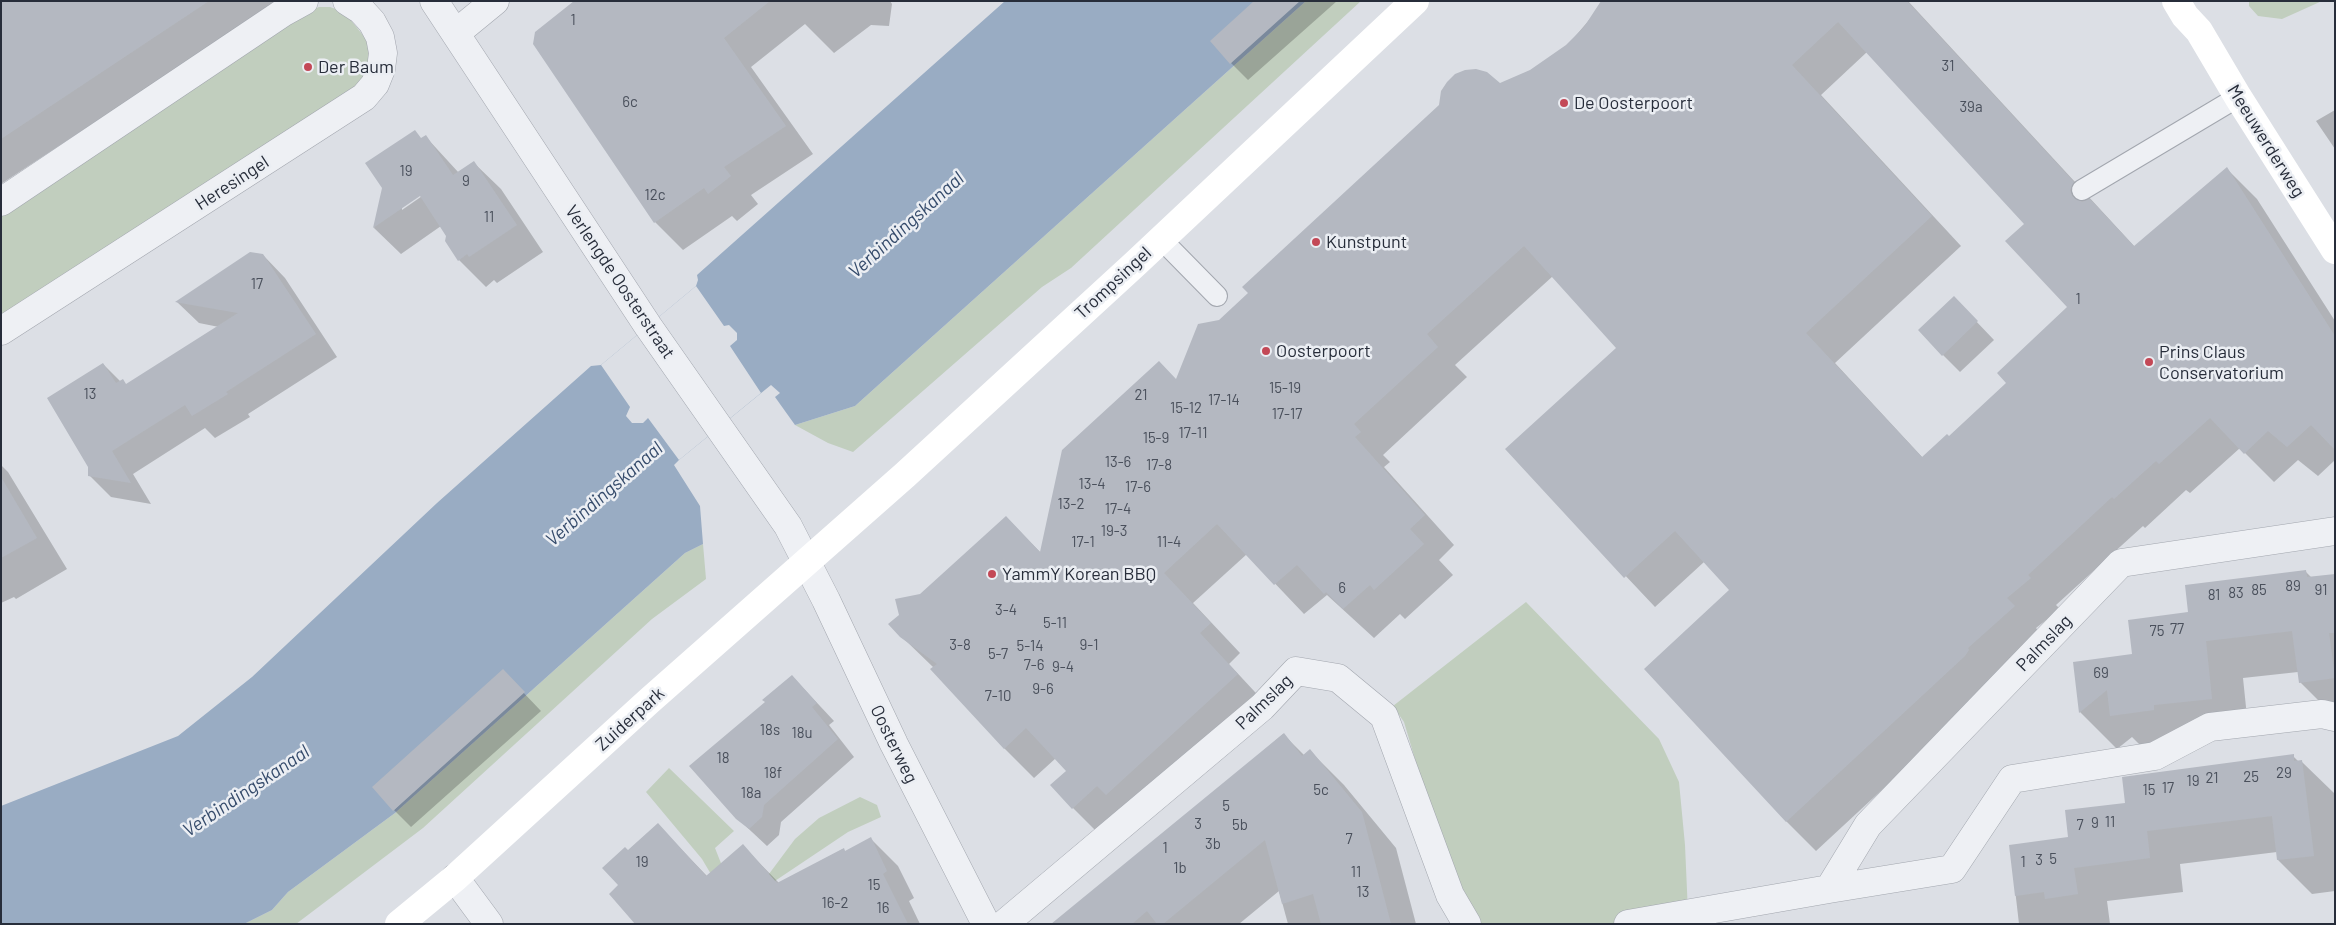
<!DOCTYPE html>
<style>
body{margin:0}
#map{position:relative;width:2336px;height:925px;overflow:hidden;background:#dcdfe5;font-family:Barlow,sans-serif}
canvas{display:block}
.frame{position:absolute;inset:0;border:2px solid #272d3a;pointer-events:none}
</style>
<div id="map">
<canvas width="2336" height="925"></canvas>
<div class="frame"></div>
</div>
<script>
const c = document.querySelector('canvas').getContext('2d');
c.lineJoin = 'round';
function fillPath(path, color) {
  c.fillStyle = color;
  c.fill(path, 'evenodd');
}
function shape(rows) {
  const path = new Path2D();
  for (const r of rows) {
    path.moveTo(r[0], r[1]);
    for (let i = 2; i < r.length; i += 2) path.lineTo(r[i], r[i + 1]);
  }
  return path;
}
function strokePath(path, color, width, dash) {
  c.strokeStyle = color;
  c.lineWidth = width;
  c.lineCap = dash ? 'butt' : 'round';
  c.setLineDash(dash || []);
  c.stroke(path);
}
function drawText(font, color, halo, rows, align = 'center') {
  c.font = font + ' Barlow,sans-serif';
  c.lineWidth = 5;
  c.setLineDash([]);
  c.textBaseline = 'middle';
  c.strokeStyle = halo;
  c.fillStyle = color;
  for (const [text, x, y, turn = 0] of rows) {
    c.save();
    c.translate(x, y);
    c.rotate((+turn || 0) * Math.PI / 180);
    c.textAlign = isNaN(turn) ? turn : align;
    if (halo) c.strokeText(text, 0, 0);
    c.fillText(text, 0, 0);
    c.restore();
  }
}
const green = shape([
 [1306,1,1361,1,1071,268,1042,287,853,452,828,443,795,425,855,406],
 [2249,1,2322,1,2282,19,2258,16,2249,6],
 [319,7,330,7,341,11,350,19,366,39,370,52,370,66,356,88,1,320,1,215,308,11],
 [703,544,706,579,652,619,423,828,296,924,244,924,272,910,288,892,395,813,685,553],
 [1526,602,1659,739,1679,782,1685,845,1688,913,1627,924,1464,924,1404,722,1393,706],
 [669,768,734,831,715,848,726,876,769,874,795,839,819,818,860,797,877,805,881,817,848,832,760,891,718,886,702,859,646,792]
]);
const water = shape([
 [1005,1,1306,1,855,406,795,425,775,397,780,393,771,385,679,460,674,465,700,506,703,544,685,553,395,813,288,892,272,910,244,924,1,924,1,806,178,736,252,677,437,503,591,366,601,365,696,286,698,280,697,275]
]);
const pier = shape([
 [696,286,724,326,729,325,737,333,737,340,730,346,761,393,679,460,648,418,643,423,632,423,626,416,630,407,601,365]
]);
const shadow = shape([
 [1,1,279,1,1,184],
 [575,1,890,1,892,4,889,26,871,25,834,53,805,24,751,67,813,154,751,195,758,204,737,221,732,216,683,250,655,222],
 [1256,1,1337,1,1248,80,1231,63],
 [1602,1,1908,1,2135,247,2227,169,2257,199,2335,321,2335,460,2318,476,2298,460,2274,482,2240,448,2190,493,2186,490,2145,528,2143,526,2056,605,2060,609,2036,628,2044,637,1994,686,1816,851,1786,821,1731,590,1704,562,1655,607,1506,449,1618,348,1553,276,1455,365,1467,377,1383,455,1390,462,1384,467,1454,545,1439,560,1453,575,1405,619,1400,614,1374,638,1327,595,1304,614,1247,554,1193,603,1240,653,1229,664,1267,705,1103,838,1073,808,1068,771,1056,758,1034,778,1004,748,934,668,901,636,921,596,1006,517,1041,553,1176,381,1219,321,1250,293,1500,84,1538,67,1567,46,1595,13],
 [1867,52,2025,224,2069,307,2008,383,1949,438,1923,458,1835,363,1961,246,1821,95],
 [2335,110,2335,149,2316,121],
 [426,137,459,173,474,163,501,189,543,252,497,283,494,280,486,287,459,260,441,226,401,254,374,228,383,188],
 [424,192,425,194,402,210,402,206],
 [263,255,285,278,337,357,248,414,250,417,215,438,205,428,133,474,151,504,111,497,89,475,103,364,121,382,127,385,219,327,199,323,177,302],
 [1954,298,1994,340,1960,372,1943,355],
 [1,465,8,472,67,569,16,599,14,597,1,603],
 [2306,572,2312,578,2335,590,2335,717,2300,682,2298,672,2243,678,2249,736,2191,742,2148,753,2132,737,2117,749,2080,712,2074,663,2134,655,2190,613],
 [792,676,834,721,829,725,854,757,781,822,779,835,767,846,737,818,766,703],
 [520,689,541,711,411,827,394,810],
 [1283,734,1305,756,1310,751,1344,785,1396,848,1416,924,1288,924,1279,891,1239,924,1060,924],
 [2293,756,2299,762,2302,762,2335,794,2335,891,2312,894,2278,860,2277,852,2180,864,2183,892,2107,901,2110,924,2019,924,2010,846,2069,839,2126,804],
 [658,825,707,876,743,846,779,883,843,849,846,852,871,839,898,866,914,898,909,901,920,924,637,924,620,886,628,852]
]);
const building = shape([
 [1,1,209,1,1,139],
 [574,1,770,1,724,38,786,126,724,167,731,176,708,194,704,188,654,223,533,44,535,32],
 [1254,1,1300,1,1230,64,1210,41],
 [1601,1,1907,1,2074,182,2070,190,2072,196,2082,202,2090,199,2134,246,2227,167,2335,336,2335,450,2311,425,2287,447,2268,431,2244,454,2210,418,2159,464,2156,461,2114,499,2112,497,2028,575,2031,578,2007,598,2015,606,1968,648,1969,650,1965,656,1786,822,1644,669,1729,590,1675,531,1624,578,1505,449,1616,348,1524,246,1427,334,1438,347,1354,424,1361,432,1355,437,1425,515,1410,529,1424,544,1374,590,1370,585,1343,609,1326,592,1324,594,1297,565,1274,585,1217,524,1164,573,1211,623,1200,633,1238,674,1106,795,1097,786,1072,809,1050,785,1066,771,1026,728,1004,749,930,669,937,664,900,637,888,624,899,615,895,599,920,594,1006,516,1040,552,1062,450,1159,361,1176,379,1198,324,1219,320,1248,293,1242,287,1439,105,1441,91,1447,82,1455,74,1465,70,1476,69,1487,72,1500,83,1530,70,1566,45,1584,27],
 [1838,22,2024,224,2005,241,2067,307,1997,373,2006,383,1949,436,1947,434,1922,457,1806,333,1932,216,1792,65],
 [415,130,421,138,426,135,453,175,474,161,517,225,469,257,467,254,458,261,445,241,446,236,420,196,373,228,382,188,365,163],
 [250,252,263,254,316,334,226,392,228,394,192,416,185,405,112,451,131,483,88,476,88,467,47,398,103,363,116,383,123,379,126,384,238,313,175,302],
 [1954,296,1978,321,1942,356,1918,330],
 [1,477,37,538,1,558],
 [2306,570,2307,577,2335,574,2335,633,2329,633,2335,678,2299,683,2292,631,2206,641,2212,699,2154,705,2154,710,2110,716,2107,690,2079,713,2073,662,2132,654,2128,620,2188,612,2185,585],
 [503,669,525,692,393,811,372,787],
 [792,675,817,703,812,707,838,739,764,805,762,817,749,829,736,819,689,766,765,702,762,700],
 [1284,733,1302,756,1310,749,1362,812,1391,924,1321,924,1313,894,1282,904,1265,840,1163,924,1157,924,1147,911,1132,924,1051,924],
 [2294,754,2294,761,2302,760,2314,856,2277,860,2272,816,2147,831,2150,858,2074,868,2078,894,2045,899,2044,892,2015,896,2009,845,2068,837,2065,810,2125,803,2122,777],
 [658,823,706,876,743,844,777,883,844,848,845,851,871,837,887,871,883,874,908,924,635,924,609,894,618,885,602,868,625,847,628,850]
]);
const lane = shape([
 [2082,190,2238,97],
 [1160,238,1217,296]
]);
const street = shape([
 [434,1,648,326,788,526,826,600,894,744,986,924],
 [456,33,495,1],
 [1,202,284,12,304,1],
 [1,331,364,97,375,84,381,69,383,53,380,37,372,22,361,10,347,1],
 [455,878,489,924],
 [1829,889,1952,869,2012,779,2155,756,2210,727,2322,714,2335,717],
 [1004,924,1262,707,1296,671,1338,678,1384,716,1450,895,1467,924],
 [1628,924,1829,889,1868,825,2121,563,2335,531]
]);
const secondary = shape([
 [2176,1,2185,16,2199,31,2238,97,2335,250],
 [399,924,455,878,649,701,905,475,1136,263,1415,1]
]);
const markers = [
 [308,67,5,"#c34856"],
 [1564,103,5,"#c34856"],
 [1316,242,5,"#c34856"],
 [1266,351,5,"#c34856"],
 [2149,362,5,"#c34856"],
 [992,574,5,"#c34856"]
];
const numberNames = [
 ["1",573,20],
 ["31",1948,66],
 ["6c",630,102],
 ["39a",1971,107],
 ["19",406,171],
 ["9",466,181],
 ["12c",655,195],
 ["11",489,217],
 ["17",257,284],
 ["1",2078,299],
 ["15-19",1285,388],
 ["13",90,394],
 ["21",1141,395],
 ["17-14",1224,400],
 ["15-12",1186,408],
 ["17-17",1287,414],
 ["17-11",1193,433],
 ["15-9",1156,438],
 ["13-6",1118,462],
 ["17-8",1159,465],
 ["13-4",1092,484],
 ["17-6",1138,487],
 ["13-2",1071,504],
 ["17-4",1118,509],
 ["19-3",1114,531],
 ["17-1",1083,542],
 ["11-4",1169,542],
 ["89",2293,586],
 ["6",1342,588],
 ["85",2259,590],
 ["91",2321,590],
 ["83",2236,593],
 ["81",2214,595],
 ["3-4",1006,610],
 ["5-11",1055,623],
 ["77",2177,629],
 ["75",2157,631],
 ["3-8",960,645],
 ["9-1",1089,645],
 ["5-14",1030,646],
 ["5-7",998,654],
 ["7-6",1034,665],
 ["9-4",1063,667],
 ["69",2101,673],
 ["9-6",1043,689],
 ["7-10",998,696],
 ["18s",770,730],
 ["18u",802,733],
 ["18",723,758],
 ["18f",773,773],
 ["29",2284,773],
 ["25",2251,777],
 ["21",2212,778],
 ["19",2193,781],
 ["17",2168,788],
 ["5c",1321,790],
 ["15",2149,790],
 ["18a",751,793],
 ["5",1226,806],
 ["11",2110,822],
 ["9",2095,823],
 ["3",1198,824],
 ["5b",1240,825],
 ["7",2080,825],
 ["7",1349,839],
 ["3b",1213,844],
 ["1",1165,848],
 ["5",2053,859],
 ["3",2039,860],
 ["19",642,862],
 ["1",2023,862],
 ["1b",1180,868],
 ["11",1356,872],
 ["15",874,885],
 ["13",1363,892],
 ["16-2",835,903],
 ["16",883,908]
];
const poiNames = [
 ["Der Baum",318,67],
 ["De Oosterpoort",1574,103],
 ["Kunstpunt",1326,242],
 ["Oosterpoort",1276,351],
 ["Prins Claus",2159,352],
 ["Conservatorium",2159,373],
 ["YammY Korean BBQ",1002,574]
];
const streetNames = [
 ["Meeuwerderweg",2266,141,58],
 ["Heresingel",232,183,-33],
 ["Verlengde Oosterstraat",620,282,56],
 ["Trompsingel",1113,283,-43],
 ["Palmslag",2044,643,-46],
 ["Palmslag",1264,702,-44],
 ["Zuiderpark",630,719,-42],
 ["Oosterweg",894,744,64]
];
const waterNames = [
 ["Verbindingskanaal",906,225,-42],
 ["Verbindingskanaal",604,494,-41],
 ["Verbindingskanaal",246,791,-34]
];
fillPath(green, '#c1cebe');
fillPath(water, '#99acc3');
fillPath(pier, '#dcdfe5');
fillPath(shadow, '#0003');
fillPath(building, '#b4b8c1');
strokePath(lane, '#a2a6ae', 22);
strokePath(street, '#a2a6ae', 29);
strokePath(lane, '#eef0f4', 20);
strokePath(street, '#eef0f4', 28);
strokePath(secondary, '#fff', 28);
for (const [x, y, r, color] of markers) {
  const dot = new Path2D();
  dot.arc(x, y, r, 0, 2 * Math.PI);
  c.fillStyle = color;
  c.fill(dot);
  strokePath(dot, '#ebeef3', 2);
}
drawText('15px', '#4a505c', null, numberNames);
drawText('18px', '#272d3a', '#ebeef3', poiNames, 'left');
drawText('18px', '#272d3a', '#ebeef3', streetNames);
drawText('italic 19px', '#354b6b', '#ebeef3', waterNames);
</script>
